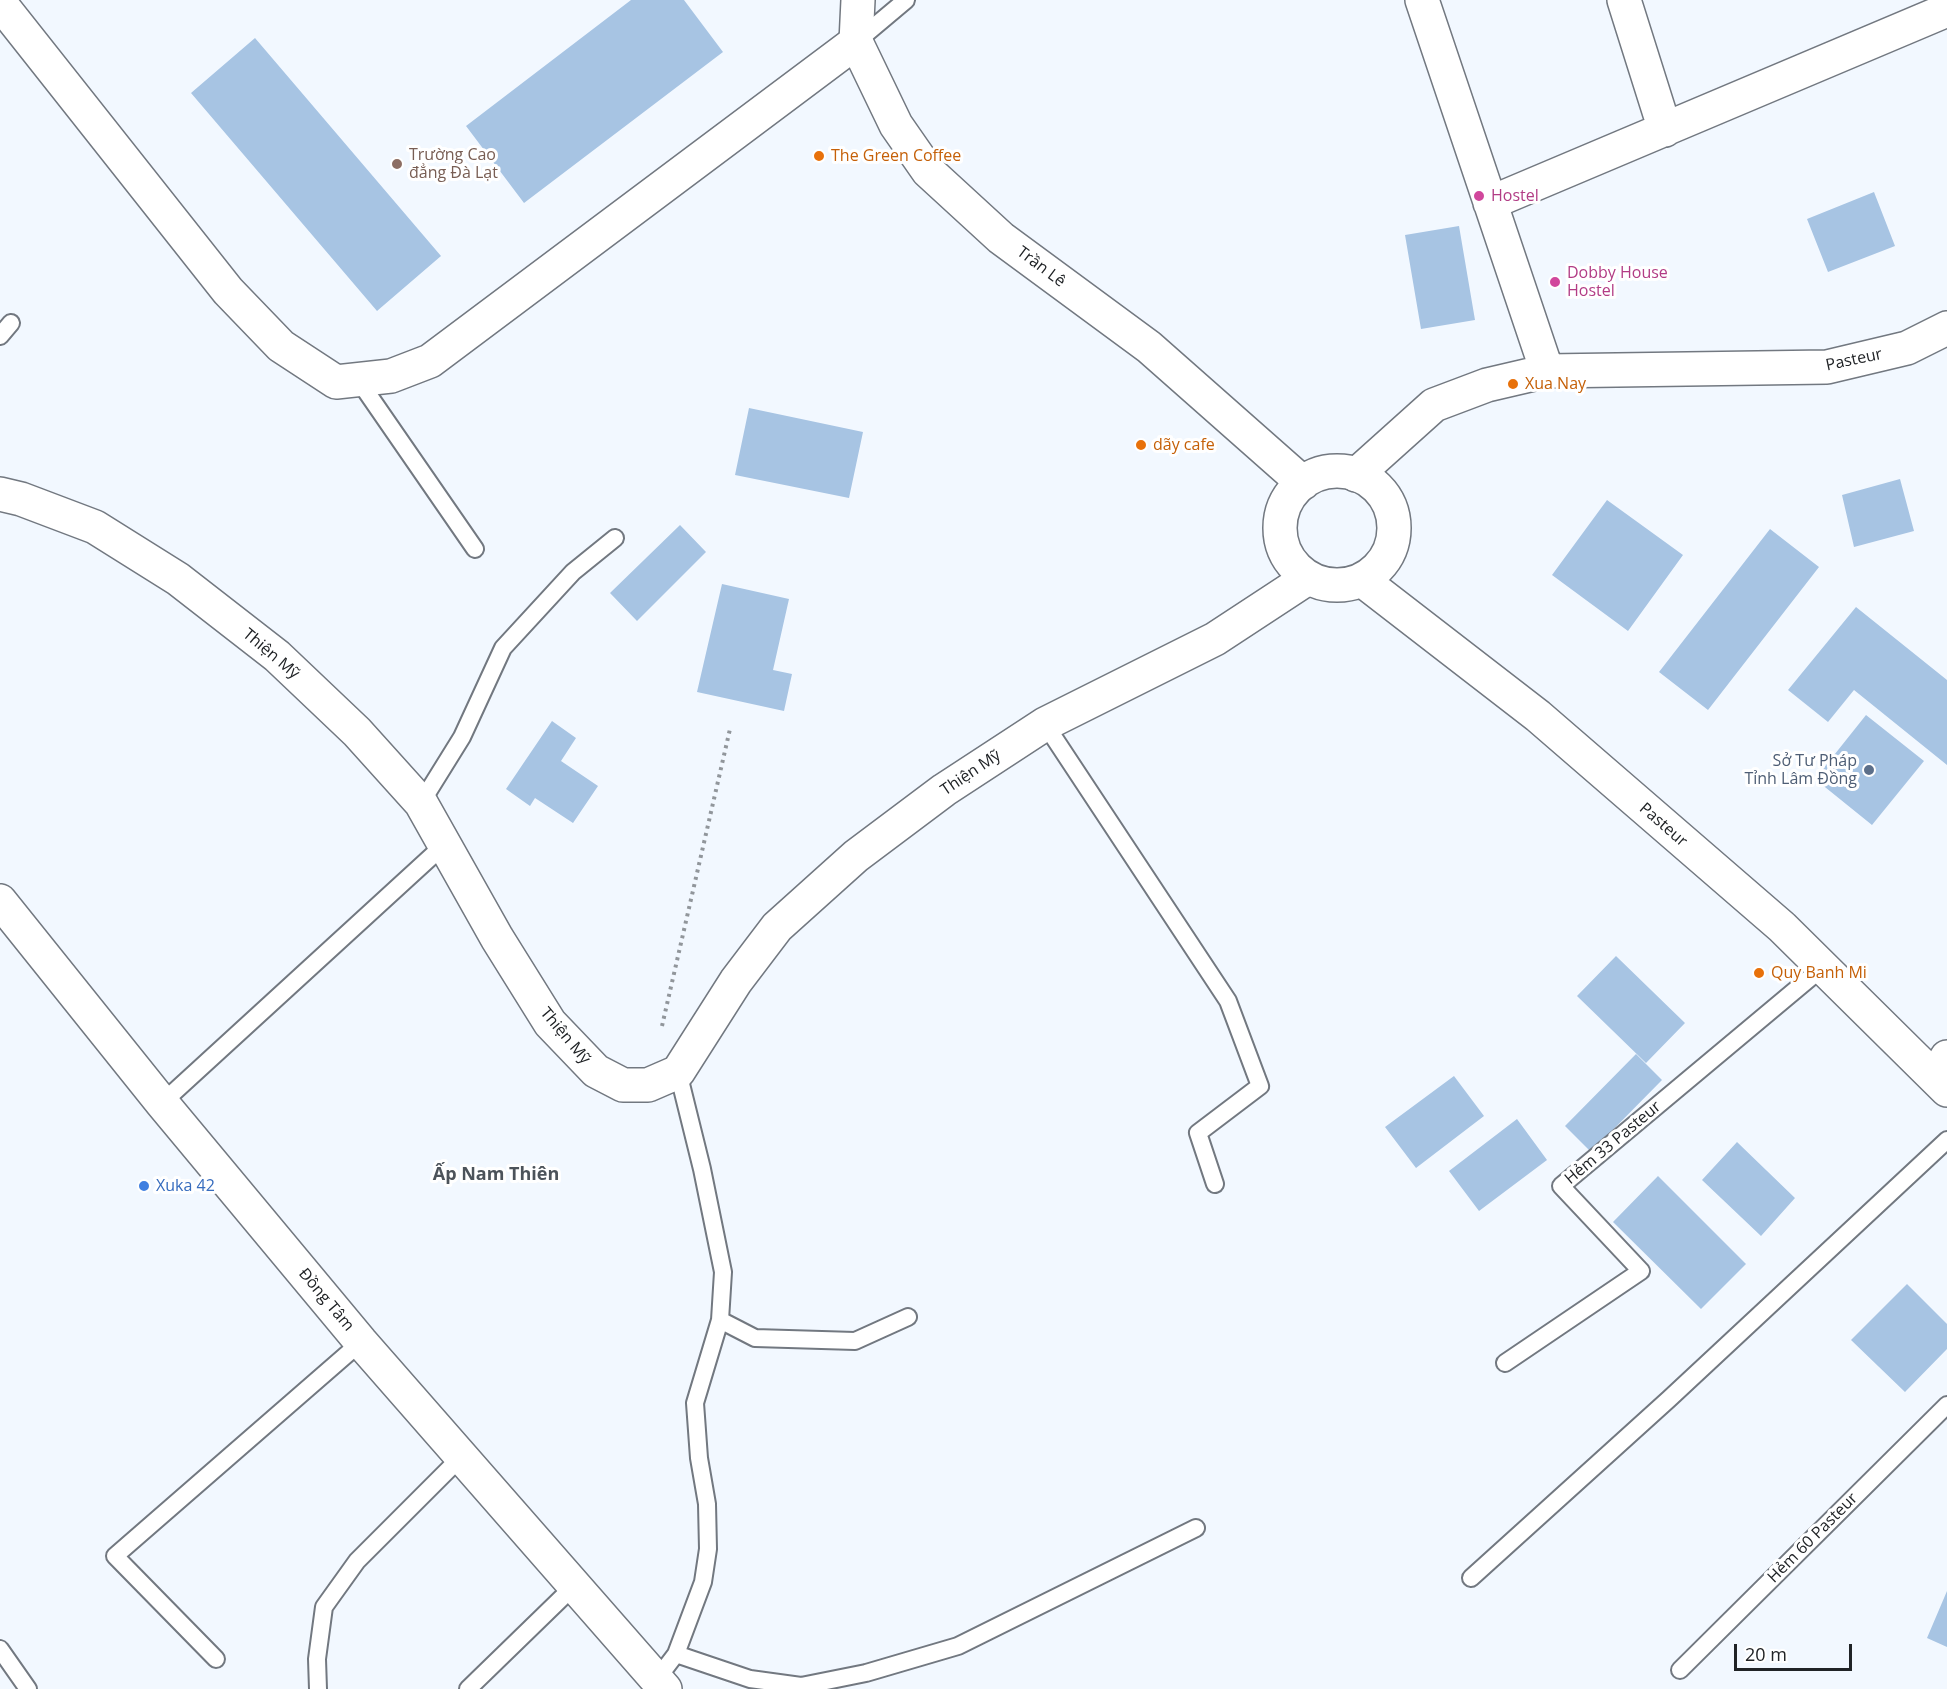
<!DOCTYPE html>
<meta charset="utf-8">
<style>
body{margin:0}
#map{position:relative;width:1947px;height:1689px;overflow:hidden;background:#f2f8ff;font-family:"Open Sans",sans-serif}
canvas{display:block}
.scale{position:absolute;left:1734px;top:1644px;width:118px;height:27px;box-sizing:border-box;border:3px solid #202326;border-top:0;padding-left:8px;font-size:18px;line-height:21px;white-space:nowrap;color:#202326;-webkit-text-stroke:4px #fff;paint-order:stroke}
</style>
<div id="map">
<canvas width="1947" height="1689"></canvas>
<div class="scale">20 m</div>
</div>
<script>
const c = document.querySelector('canvas').getContext('2d');
c.lineJoin = 'round';
function fillPath(path, color) {
  c.fillStyle = color;
  c.fill(path, 'evenodd');
}
function shape(rows) {
  const path = new Path2D();
  for (const r of rows) {
    if (r.length === 3) {
      path.moveTo(r[0] + r[2], r[1]);
      path.arc(r[0], r[1], r[2], 0, 2 * Math.PI);
      continue;
    }
    path.moveTo(r[0], r[1]);
    for (let i = 2; i < r.length; i += 2) path.lineTo(r[i], r[i + 1]);
  }
  return path;
}
function strokePath(path, color, width, dash) {
  c.strokeStyle = color;
  c.lineWidth = width;
  c.lineCap = dash ? 'butt' : 'round';
  c.setLineDash(dash || []);
  c.stroke(path);
}
function drawText(font, color, halo, rows, align = 'center') {
  c.font = font + ' "Open Sans",sans-serif';
  c.lineWidth = 6;
  c.setLineDash([]);
  c.textBaseline = 'middle';
  c.strokeStyle = halo;
  c.fillStyle = color;
  for (const [text, x, y, turn = 0] of rows) {
    c.save();
    c.translate(x, y);
    c.rotate((+turn || 0) * Math.PI / 180);
    c.textAlign = isNaN(turn) ? turn : align;
    if (halo) c.strokeText(text, 0, 0);
    c.fillText(text, 0, 0);
    c.restore();
  }
}
const building = shape([
 [631,0,684,0,723,52,524,203,466,126],
 [255,38,441,256,377,311,191,93],
 [1874,192,1895,246,1828,272,1807,219],
 [1459,226,1475,320,1421,329,1405,235],
 [749,408,863,432,849,498,735,475],
 [1900,479,1914,531,1854,547,1842,495],
 [1607,500,1683,555,1628,631,1552,575],
 [680,525,706,552,637,621,610,593],
 [1770,529,1819,567,1708,710,1659,672],
 [722,584,789,599,773,670,792,674,784,711,697,692],
 [1856,607,1947,680,1947,765,1854,690,1828,722,1788,690],
 [1866,715,1924,761,1872,825,1815,779],
 [552,721,576,738,561,761,598,786,573,823,535,798,530,806,506,789],
 [1616,956,1685,1023,1646,1063,1577,996],
 [1636,1054,1662,1080,1591,1152,1565,1126],
 [1454,1076,1484,1116,1416,1168,1385,1127],
 [1517,1119,1547,1160,1479,1211,1449,1171],
 [1737,1142,1795,1198,1761,1236,1702,1180],
 [1658,1176,1746,1264,1701,1309,1613,1222],
 [1907,1284,1947,1324,1947,1349,1905,1392,1851,1340],
 [1947,1591,1947,1647,1927,1638]
]);
const path = shape([
 [662,1026,730,729]
]);
const lane = shape([
 [856,42,906,0],
 [0,336,11,323],
 [359,381,475,549],
 [1045,724,1228,1001,1260,1086,1198,1133,1215,1184],
 [421,803,462,737,503,648,573,572,615,538],
 [162,1103,445,844],
 [720,1320,755,1338,855,1341,908,1317],
 [1505,1363,1641,1271,1561,1186,1823,967],
 [1471,1578,1669,1399,1947,1140],
 [0,1649,28,1689],
 [676,1654,750,1679,801,1686,866,1673,958,1646,1196,1528],
 [216,1659,115,1556,361,1342],
 [1680,1670,1947,1405],
 [657,1679,676,1654,703,1582,708,1549,707,1504,699,1458,695,1403,720,1320,723,1272,702,1169,678,1072],
 [318,1689,317,1659,324,1607,357,1561,461,1457],
 [468,1689,575,1585]
]);
const street = shape([
 [1422,0,1547,371],
 [1624,0,1665,130],
 [0,3,228,291,281,346,336,382,391,376,430,361,856,42],
 [1490,203,1947,10],
 [1356,475,1434,405,1487,385,1547,371,1827,367,1907,348,1947,328],
 [0,494,21,499,95,527,178,579,277,656,357,732,421,803,497,938,550,1023,596,1071,623,1085,648,1085,678,1072,736,981,777,927,856,856,944,790,1045,724,1215,639,1308,578],
 [0,901,162,1103,361,1342,665,1689],
 [1935,1077,1947,1057]
]);
const secondary = shape([
 [858,0,856,42,896,125,928,171,1001,238,1149,347,1303,483],
 [1337,528,57],
 [1362,580,1538,716,1782,927,1947,1090]
]);
const markers = [
 [819,156,6,"#e8710a"],
 [397,164,6,"#8d6e63"],
 [1479,196,6,"#d1479c"],
 [1555,282,6,"#d1479c"],
 [1513,384,6,"#e8710a"],
 [1141,445,6,"#e8710a"],
 [1869,770,6,"#5c6f8a"],
 [1759,973,6,"#e8710a"],
 [144,1186,6,"#3f7fe0"]
];
const educationNames = [
 ["Trường Cao",409,155],
 ["đẳng Đà Lạt",409,173]
];
const foodNames = [
 ["The Green Coffee",831,156],
 ["Xua Nay",1525,384],
 ["dãy cafe",1153,445],
 ["Quy Banh Mi",1771,973]
];
const hotelNames = [
 ["Hostel",1491,196],
 ["Dobby House",1567,273],
 ["Hostel",1567,291]
];
const streetNames = [
 ["Trần Lê",1041,267,37],
 ["Pasteur",1854,360,-12],
 ["Thiện Mỹ",271,654,40],
 ["Thiện Mỹ",971,773,-34],
 ["Pasteur",1663,825,41],
 ["Thiện Mỹ",565,1036,50],
 ["Hẻm 33 Pasteur",1613,1143,-40],
 ["Đồng Tâm",326,1300,50],
 ["Hẻm 60 Pasteur",1813,1538,-45]
];
const serviceNames = [
 ["Sở Tư Pháp",1857,761],
 ["Tỉnh Lâm Đồng",1857,779]
];
const shopNames = [
 ["Xuka 42",156,1186]
];
const neighbourhoodNames = [
 ["Ấp Nam Thiên",496,1175]
];
fillPath(building, '#a7c4e3');
strokePath(lane, '#727880', 20);
strokePath(street, '#727880', 36);
strokePath(secondary, '#727880', 36);
strokePath(path, '#91969b', 4, [3, 4.5]);
strokePath(lane, '#fff', 16);
strokePath(street, '#fff', 33);
strokePath(secondary, '#fff', 33);
for (const [x, y, r, color] of markers) {
  const dot = new Path2D();
  dot.arc(x, y, r, 0, 2 * Math.PI);
  c.fillStyle = color;
  c.fill(dot);
  strokePath(dot, '#fff', 2);
}
drawText('16px', '#785e54', '#fff', educationNames, 'left');
drawText('16px', '#c56008', '#fff', foodNames, 'left');
drawText('16px', '#b23c85', '#fff', hotelNames, 'left');
drawText('16px', '#202326', '#fff', streetNames);
drawText('16px', '#4e5e75', '#fff', serviceNames, 'right');
drawText('16px', '#366cbe', '#fff', shopNames, 'left');
drawText('bold 18px', '#4c535a', '#fff', neighbourhoodNames);
</script>
